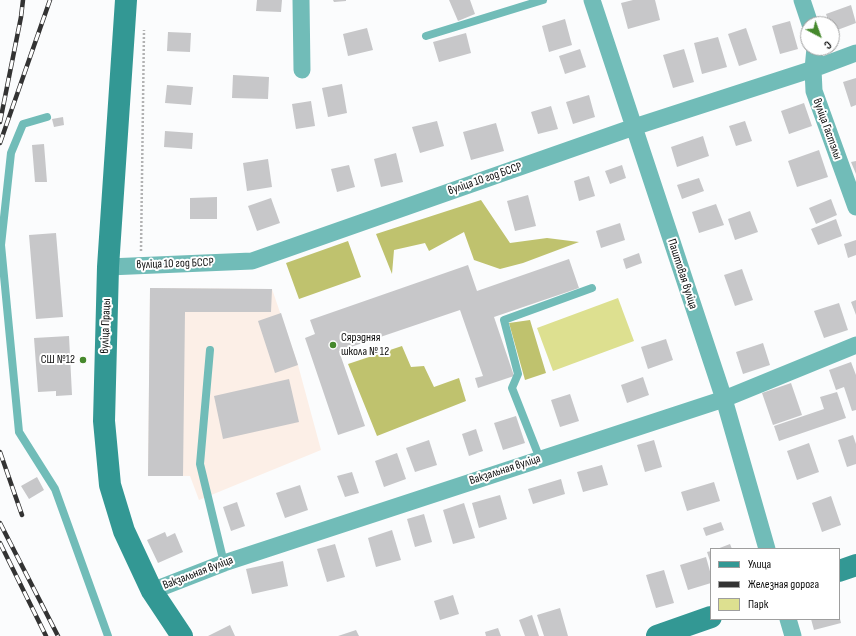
<!DOCTYPE html>
<meta charset="utf-8">
<style>
body{margin:0}
#map{position:relative;width:856px;height:636px;overflow:hidden;background:#fbfcfd;font-family:"Sofia Sans Condensed",sans-serif}
canvas{display:block}
.legend{position:absolute;left:710px;top:548px;width:130px;height:72px;box-sizing:border-box;background:#fff;border:1px solid #9e9e9e;margin:0;padding:5px 7px;list-style:none;font-size:12px;color:#0d0d0d}
.legend li{display:flex;align-items:center;gap:8px;height:20px}
.legend b{width:20px;border:1px solid #9e9e9e}
.north{position:absolute;left:800px;top:16px;width:40px;height:40px;box-sizing:border-box;background:#fff;border:1px solid #9e9e9e;border-radius:50%;rotate:139deg;font-size:11px;font-weight:700;line-height:16px;text-align:center;color:#0d0d0d}
.north::after{content:'';display:block;margin:auto;width:14px;height:18px;background:#46892d;clip-path:polygon(50% 0,100% 100%,50% 72%,0 100%)}
</style>
<div id="map">
<canvas width="856" height="636"></canvas>
<ul class="legend">
<li><b style="height:5px;background:#339894"></b>Улица</li>
<li><b style="height:5px;background:#333"></b>Железная дорога</li>
<li><b style="height:11px;background:#dde090"></b>Парк</li>
</ul>
<div class="north">С</div>
</div>
<script>
const c = document.querySelector('canvas').getContext('2d');
c.lineJoin = 'round';
function fillPath(path, color) {
  c.fillStyle = color;
  c.fill(path, 'evenodd');
}
function shape(rows) {
  const path = new Path2D();
  for (const r of rows) {
    path.moveTo(r[0], r[1]);
    for (let i = 2; i < r.length; i += 2) path.lineTo(r[i], r[i + 1]);
  }
  return path;
}
function strokePath(path, color, width, dash) {
  c.strokeStyle = color;
  c.lineWidth = width;
  c.lineCap = dash ? 'butt' : 'round';
  c.setLineDash(dash || []);
  c.stroke(path);
}
function drawText(font, color, halo, rows, align = 'center') {
  c.font = font + ' "Sofia Sans Condensed",sans-serif';
  c.lineWidth = 4;
  c.setLineDash([]);
  c.textBaseline = 'middle';
  c.strokeStyle = halo;
  c.fillStyle = color;
  for (const [text, x, y, turn = 0] of rows) {
    c.save();
    c.translate(x, y);
    c.rotate((+turn || 0) * Math.PI / 180);
    c.textAlign = isNaN(turn) ? turn : align;
    if (halo) c.strokeText(text, 0, 0);
    c.fillText(text, 0, 0);
    c.restore();
  }
}
const industrial = shape([
 [150,288,272,289,298,365,321,450,199,500,190,476,148,476]
]);
const green = shape([
 [618,298,634,341,553,371,537,328]
]);
const forest = shape([
 [481,200,510,243,547,238,579,242,523,263,500,269,474,260,464,232,429,251,425,243,394,250,392,274,376,234],
 [348,241,361,277,299,299,286,263],
 [530,320,546,373,525,380,509,323],
 [402,346,411,367,424,366,434,387,459,378,466,401,377,436,348,364]
]);
const building = shape([
 [257,0,282,0,281,12,256,11],
 [333,0,346,0,346,1,334,2],
 [449,0,470,0,475,14,458,21],
 [633,0,655,0,660,20,628,29,621,3],
 [851,5,856,23,832,32,832,24,829,24,826,14],
 [565,19,572,45,549,52,542,26],
 [790,21,798,49,780,54,772,26],
 [367,28,373,50,348,56,343,34],
 [746,28,757,60,739,66,728,34],
 [168,32,191,33,190,52,167,51],
 [466,33,471,53,439,62,433,42],
 [718,37,727,67,702,74,694,43],
 [580,49,586,67,565,74,559,56],
 [684,49,694,82,673,88,663,55],
 [233,75,269,77,268,99,232,98],
 [856,78,856,105,851,107,843,82],
 [342,84,347,113,328,117,322,88],
 [167,85,193,87,191,105,165,103],
 [589,95,595,117,573,124,566,102],
 [311,101,315,126,296,129,292,104],
 [804,103,812,126,789,134,781,111],
 [551,106,558,129,538,134,531,112],
 [63,117,64,125,54,127,52,119],
 [437,121,444,146,420,153,412,127],
 [745,121,752,141,736,146,729,126],
 [496,123,504,151,471,160,463,132],
 [165,131,193,133,192,149,164,147],
 [703,136,709,156,677,167,671,147],
 [44,144,47,182,35,182,32,145],
 [819,150,828,177,797,187,788,161],
 [396,153,403,182,381,187,374,159],
 [268,159,272,187,247,191,243,163],
 [856,161,856,174,851,162],
 [349,165,355,187,337,192,331,169],
 [622,165,626,178,610,184,605,171],
 [589,176,595,196,579,201,574,181],
 [699,178,704,191,682,199,677,185],
 [528,195,536,226,515,231,507,201],
 [217,197,217,219,190,219,190,198],
 [271,198,280,223,257,231,248,206],
 [831,199,837,215,816,224,809,208],
 [716,204,724,225,699,233,692,212],
 [750,211,758,232,735,240,728,219],
 [836,219,842,236,818,245,811,229],
 [620,223,625,240,601,248,596,231],
 [56,233,63,317,36,319,29,235],
 [856,240,856,255,848,258,844,244],
 [639,253,642,263,626,269,623,259],
 [569,259,579,288,494,317,514,376,478,388,475,378,483,376,460,310,339,351,365,426,338,435,305,338,315,334,310,320,468,265,477,291],
 [742,269,753,300,735,306,724,275],
 [150,288,272,289,271,312,185,312,183,476,148,476],
 [856,300,856,315,851,302],
 [839,303,848,330,824,338,814,311],
 [281,313,298,365,275,373,258,321],
 [69,336,72,395,56,396,56,391,38,392,34,338],
 [666,339,673,360,648,369,641,347],
 [763,343,770,365,743,374,736,352],
 [851,362,856,375,856,410,852,411,844,387,836,390,829,370],
 [643,377,649,395,627,403,621,385],
 [289,379,299,422,223,439,214,396],
 [791,383,802,415,773,425,762,393],
 [837,392,846,418,779,441,774,426,824,409,820,397],
 [570,394,579,421,560,427,551,400],
 [516,416,525,443,503,450,494,423],
 [476,429,483,451,469,456,462,434],
 [853,435,856,444,856,464,847,467,838,440],
 [429,440,437,465,415,472,406,448],
 [654,440,662,467,645,472,637,445],
 [809,443,819,472,797,480,787,451],
 [397,453,406,479,384,487,375,461],
 [602,465,608,485,583,492,577,472],
 [352,472,359,493,345,497,337,476],
 [37,477,44,490,29,499,21,486],
 [561,479,565,494,533,504,528,489],
 [714,482,720,501,687,511,681,492],
 [300,485,308,510,285,518,276,493],
 [500,495,507,519,479,528,472,503],
 [831,496,841,525,822,532,812,503],
 [237,502,245,526,231,531,223,507],
 [464,503,475,538,453,544,443,510],
 [424,514,432,542,415,547,407,519],
 [721,522,724,530,706,536,703,528],
 [392,530,401,560,376,567,368,538],
 [165,532,167,537,175,533,183,552,158,563,147,540],
 [335,544,345,577,327,582,317,549],
 [730,544,732,549,717,549],
 [711,551,711,564,707,552],
 [706,557,711,575,711,583,688,590,680,565],
 [283,561,288,586,252,594,246,569],
 [664,570,674,603,656,608,646,575],
 [453,595,459,614,440,620,434,601],
 [560,608,568,636,544,636,537,615],
 [532,615,539,636,525,636,519,620],
 [811,619,840,619,841,623,814,630],
 [230,625,235,636,208,636],
 [498,628,501,636,486,636,485,632],
 [356,630,359,636,338,636]
]);
const path = shape([
 [141,251,144,30]
]);
const lane = shape([
 [426,36,543,0],
 [47,117,23,124,11,153,1,245,19,432,55,489,108,636],
 [210,350,200,464,224,563],
 [540,459,512,388,518,374,504,320,592,288]
]);
const street = shape([
 [301,0,302,70],
 [592,0,724,399,767,549],
 [802,0,810,24],
 [815,48,813,69,814,91,856,207],
 [108,267,252,261,634,127,813,69,856,53],
 [152,591,224,563,724,399,856,345],
 [788,619,793,636]
]);
const secondary = shape([
 [126,0,108,267,104,421,110,485,124,531,152,591,182,636],
 [839,571,856,565],
 [657,636,711,617]
]);
const rail = shape([
 [0,122,21,17,23,0],
 [0,143,50,0],
 [0,452,22,515],
 [0,523,58,636],
 [0,543,46,636]
]);
const markers = [
 [333,345,4,"#46892d"],
 [83,360,4,"#46892d"]
];
const streetNames = [
 ["вуліца Гастэлы",827,129,70],
 ["вуліца 10 год БССР",485,179,-19],
 ["вуліца 10 год БССР",175,264,-2],
 ["Паштовая вуліца",682,274,72],
 ["вуліца Працы",106,326,-88],
 ["Вакзальная вуліца",505,470,-18],
 ["Вакзальная вуліца",198,573,-21]
];
const poiNames = [
 ["Сярэдняя",341,338],
 ["школа № 12",341,352],
 ["СШ №12",75,360,"right"]
];
fillPath(industrial, '#fcefe7');
fillPath(green, '#dde090');
fillPath(forest, '#bfc26e');
fillPath(building, '#c7c7c9');
strokePath(path, '#b2b2b3', 2.5, [2, 2]);
strokePath(lane, '#71bcb8', 8);
strokePath(street, '#71bcb8', 17);
strokePath(secondary, '#339894', 22);
strokePath(rail, '#333', 4.5);
strokePath(rail, '#fff', 3, [9]);
for (const [x, y, r, color] of markers) {
  const dot = new Path2D();
  dot.arc(x, y, r, 0, 2 * Math.PI);
  c.fillStyle = color;
  c.fill(dot);
  strokePath(dot, '#fff', 1.5);
}
drawText('12px', '#0d0d0d', '#fff', streetNames);
drawText('12px', '#0d0d0d', '#fff', poiNames, 'left');
</script>
